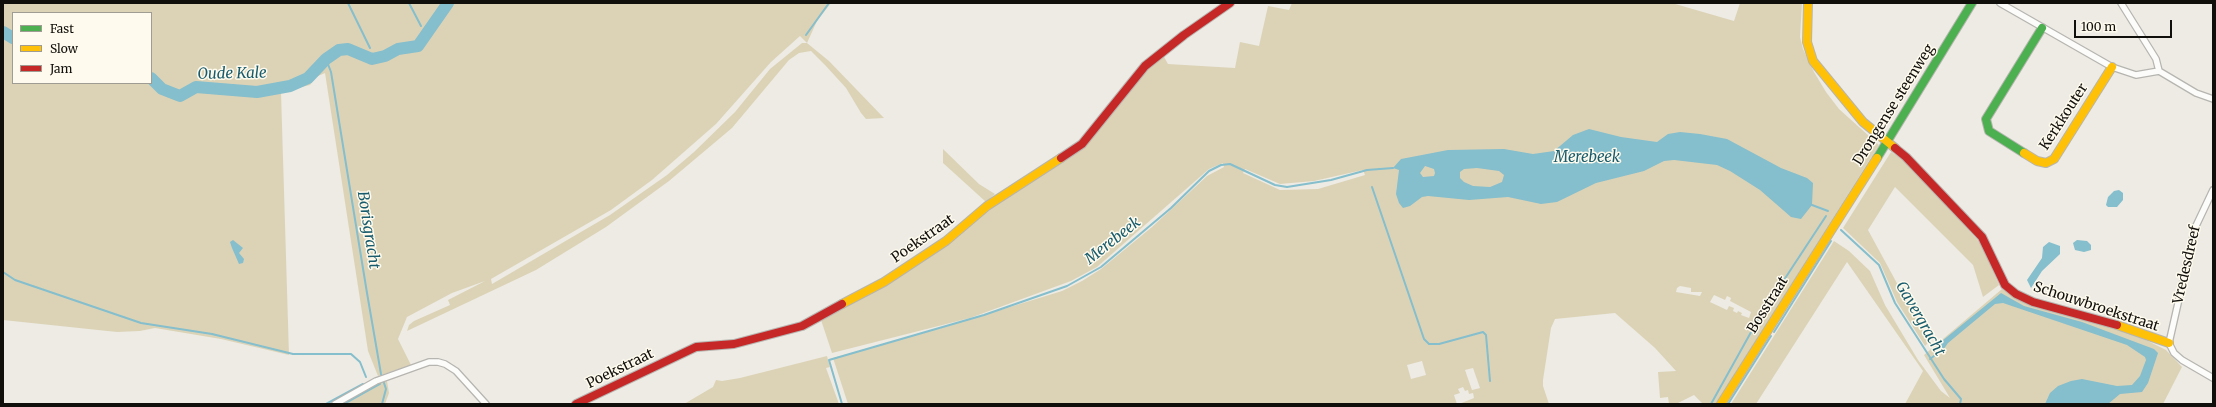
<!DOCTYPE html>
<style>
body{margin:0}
#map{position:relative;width:2216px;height:407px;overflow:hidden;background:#edebe4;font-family:Merriweather,serif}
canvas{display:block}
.frame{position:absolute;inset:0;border:4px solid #110f0b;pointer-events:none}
.legend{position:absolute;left:12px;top:12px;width:140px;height:72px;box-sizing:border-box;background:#fefaed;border:1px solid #9f9c93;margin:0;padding:5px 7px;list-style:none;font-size:12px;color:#110f0b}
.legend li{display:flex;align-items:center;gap:8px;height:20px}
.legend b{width:20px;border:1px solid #9f9c93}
.scale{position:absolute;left:2074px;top:20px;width:98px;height:18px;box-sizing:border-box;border:2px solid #110f0b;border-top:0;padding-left:5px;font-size:12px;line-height:14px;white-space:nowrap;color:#110f0b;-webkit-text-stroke:3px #fefaed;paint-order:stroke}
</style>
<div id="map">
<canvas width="2216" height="407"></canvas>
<div class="frame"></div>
<ul class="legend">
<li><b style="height:5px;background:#4caf50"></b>Fast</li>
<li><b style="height:5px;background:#ffc107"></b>Slow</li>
<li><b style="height:5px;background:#c62828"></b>Jam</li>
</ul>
<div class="scale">100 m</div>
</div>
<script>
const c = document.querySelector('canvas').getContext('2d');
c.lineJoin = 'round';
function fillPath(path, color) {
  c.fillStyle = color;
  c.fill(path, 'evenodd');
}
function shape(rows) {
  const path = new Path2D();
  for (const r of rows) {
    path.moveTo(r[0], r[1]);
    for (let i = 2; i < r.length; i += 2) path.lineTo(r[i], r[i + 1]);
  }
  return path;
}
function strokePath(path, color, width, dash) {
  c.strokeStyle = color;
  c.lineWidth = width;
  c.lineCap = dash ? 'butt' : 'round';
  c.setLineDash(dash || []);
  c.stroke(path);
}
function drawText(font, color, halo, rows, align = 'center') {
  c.font = font + ' Merriweather,serif';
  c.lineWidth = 3;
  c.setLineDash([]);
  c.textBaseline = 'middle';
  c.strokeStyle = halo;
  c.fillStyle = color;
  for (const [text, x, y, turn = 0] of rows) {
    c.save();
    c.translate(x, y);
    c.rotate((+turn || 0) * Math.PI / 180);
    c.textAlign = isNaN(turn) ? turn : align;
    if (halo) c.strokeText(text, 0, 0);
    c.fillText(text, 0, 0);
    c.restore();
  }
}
const green = shape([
 [3,3,831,3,817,21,807,43,829,61,884,118,866,119,861,113,846,88,825,65,811,51,799,53,789,60,732,128,669,181,606,227,536,270,407,331,409,325,414,321,450,305,448,300,485,281,452,293,407,317,398,339,411,365,378,376,368,351,325,73,316,77,310,85,281,92,289,355,221,339,155,328,140,331,117,332,3,320],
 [13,13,151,13,151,83,13,83],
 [800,36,807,43,802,43,770,69,735,112,694,152,667,175,610,215,492,284,491,279,611,210,652,180,716,124,771,62],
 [1292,3,1672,3,1734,21,1740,3,1802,3,1800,37,1803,49,1814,72,1826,92,1839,109,1879,145,1716,404,1703,404,1694,395,1676,404,1669,404,1668,397,1660,398,1658,372,1676,371,1655,348,1615,313,1555,319,1551,328,1543,380,1543,386,1549,404,1459,404,1474,398,1473,393,1469,394,1468,390,1465,391,1463,387,1458,389,1460,393,1454,395,1457,404,848,404,833,358,948,326,1062,291,1082,281,1101,269,1152,227,1207,176,1224,167,1223,163,1209,169,1097,267,1071,281,970,318,832,353,821,320,878,290,944,245,991,207,1063,161,1142,74,1163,55,1168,64,1235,68,1240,42,1259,46,1268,6,1289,10],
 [1245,169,1280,184,1314,181,1363,170,1365,175,1318,189,1280,190,1243,173],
 [1680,286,1691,288,1691,292,1702,292,1700,296,1676,292,1677,288],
 [1714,295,1725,300,1727,296,1731,298,1730,301,1751,312,1749,318,1741,315,1742,313,1738,311,1737,313,1733,311,1734,308,1729,306,1727,310,1710,302],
 [1422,361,1426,375,1411,379,1407,365],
 [1473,368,1480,388,1472,390,1465,370],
 [943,149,979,184,995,194,986,202,943,163],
 [1891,152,1901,158,1918,174,1982,245,1999,285,1983,297,1973,265,1895,187,1868,230,1929,342,1925,346,1897,302,1880,263,1843,228],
 [1834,241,1849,251,1870,271,1885,305,1918,360,1941,391,1950,398,1924,355,2002,289,2030,306,2103,325,2142,338,2166,350,2182,367,2163,404,1905,404,1923,371,1847,262,1756,404,1731,404],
 [827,356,830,367,826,368,839,404,684,404,713,387,716,380,722,381,740,378],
 [387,381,389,393,385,404,339,404,370,386]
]);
const water = shape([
 [1589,129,1621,137,1657,142,1668,134,1680,132,1700,134,1727,139,1781,168,1807,178,1813,183,1812,205,1801,219,1791,217,1760,190,1730,171,1717,165,1674,160,1664,161,1644,171,1596,183,1557,202,1541,204,1508,197,1469,200,1428,196,1422,197,1410,206,1403,208,1399,203,1396,194,1399,170,1393,168,1401,159,1448,150,1504,149,1533,154,1554,151,1573,135],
 [1425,166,1434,169,1435,173,1434,176,1423,177,1420,173],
 [1477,168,1499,171,1504,175,1502,182,1490,187,1473,186,1464,182,1460,178,1460,172,1464,169],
 [2119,190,2123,193,2123,200,2117,207,2108,207,2106,205,2108,197,2114,191],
 [233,240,243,248,239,253,244,259,243,263,239,264,232,248,230,242],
 [2077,240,2087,241,2091,245,2091,250,2084,252,2075,250,2073,243],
 [2049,242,2060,246,2060,254,2042,271,2031,288,2027,280,2042,258,2043,247],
 [2001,293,2024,306,2082,322,2154,349,2158,353,2148,383,2142,392,2120,394,2108,404,2045,404,2050,393,2058,386,2071,381,2082,379,2117,386,2132,385,2140,376,2146,360,2145,357,2127,345,2003,303,1995,304,1948,343,1941,353,1936,351,1938,346,1942,341]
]);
const stream = shape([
 [348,3,370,48],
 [409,3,421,26],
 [806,35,829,3],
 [326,59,331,72,367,293,381,374,386,389,382,404],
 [1372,187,1424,339,1429,344,1439,344,1483,332,1486,335,1490,381],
 [1812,205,1828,211],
 [1841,230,1879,265,1895,303,1944,379,1961,399,1960,404],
 [3,272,15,280,141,323,212,334,293,354,351,354,360,362,366,377],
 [1780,286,1826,216],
 [1774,332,1831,241],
 [1930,359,1938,353],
 [326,404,363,384],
 [344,404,380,384],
 [842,404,829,360,984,315,1067,286,1101,267,1171,208,1209,171,1221,165,1230,164,1275,185,1287,187,1331,180,1367,170,1393,168],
 [1711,404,1760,316],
 [1728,404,1771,336]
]);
const river = shape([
 [3,32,13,38],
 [151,78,162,89,180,96,196,87,257,92,290,86,308,78,326,59,339,50,348,49,372,59,385,56,398,49,418,46,448,3]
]);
const street = shape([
 [2000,3,2112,67,2136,75,2159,71,2196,93,2213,99],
 [2121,3,2156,59,2159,71],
 [2213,190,2195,228,2169,343,2174,353,2182,360,2213,378],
 [335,404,376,381,429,362,438,362,445,364,456,371,486,404]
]);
const fast = shape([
 [2024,153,1989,131,1986,119,2042,28],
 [1877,158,1972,3]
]);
const slow = shape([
 [1808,3,1807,42,1813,61,1863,122,1895,148],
 [2024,153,2037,161,2046,163,2054,159,2112,67],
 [842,304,884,282,946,241,987,206,1061,158],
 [2117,325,2169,343],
 [1721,404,1877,158]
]);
const jam = shape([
 [1895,148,1906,157,1982,237,2005,285,2016,294,2033,302,2117,325],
 [1061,158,1082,144,1145,66,1184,35,1230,3],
 [576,404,696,347,734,344,802,326,842,304]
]);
const streetNames = [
 ["Drongense steenweg",1894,105,-58],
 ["Kerkkouter",2064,117,-57],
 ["Poekstraat",923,239,-35],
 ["Vredesdreef",2187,265,-77],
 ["Bosstraat",1768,305,-58],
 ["Schouwbroekstraat",2096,307,18],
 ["Poekstraat",620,369,-26]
];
const waterNames = [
 ["Oude Kale",232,74,-1],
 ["Merebeek",1587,158],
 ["Borisgracht",368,230,81],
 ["Merebeek",1113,241,-38],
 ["Gavergracht",1920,319,60]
];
fillPath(green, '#dcd3b7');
fillPath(water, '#85becc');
strokePath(stream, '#85becc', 2);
strokePath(river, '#85becc', 12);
strokePath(street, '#b7b5b0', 8);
strokePath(fast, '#b7b5b0', 10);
strokePath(slow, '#b7b5b0', 10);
strokePath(jam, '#b7b5b0', 10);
strokePath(street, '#fcfcfb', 5.5);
strokePath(fast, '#4caf50', 8);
strokePath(slow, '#ffc107', 8);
strokePath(jam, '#c62828', 8);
drawText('14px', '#110f0b', '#fefaed', streetNames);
drawText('italic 15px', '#175b6c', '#fefaed', waterNames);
</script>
